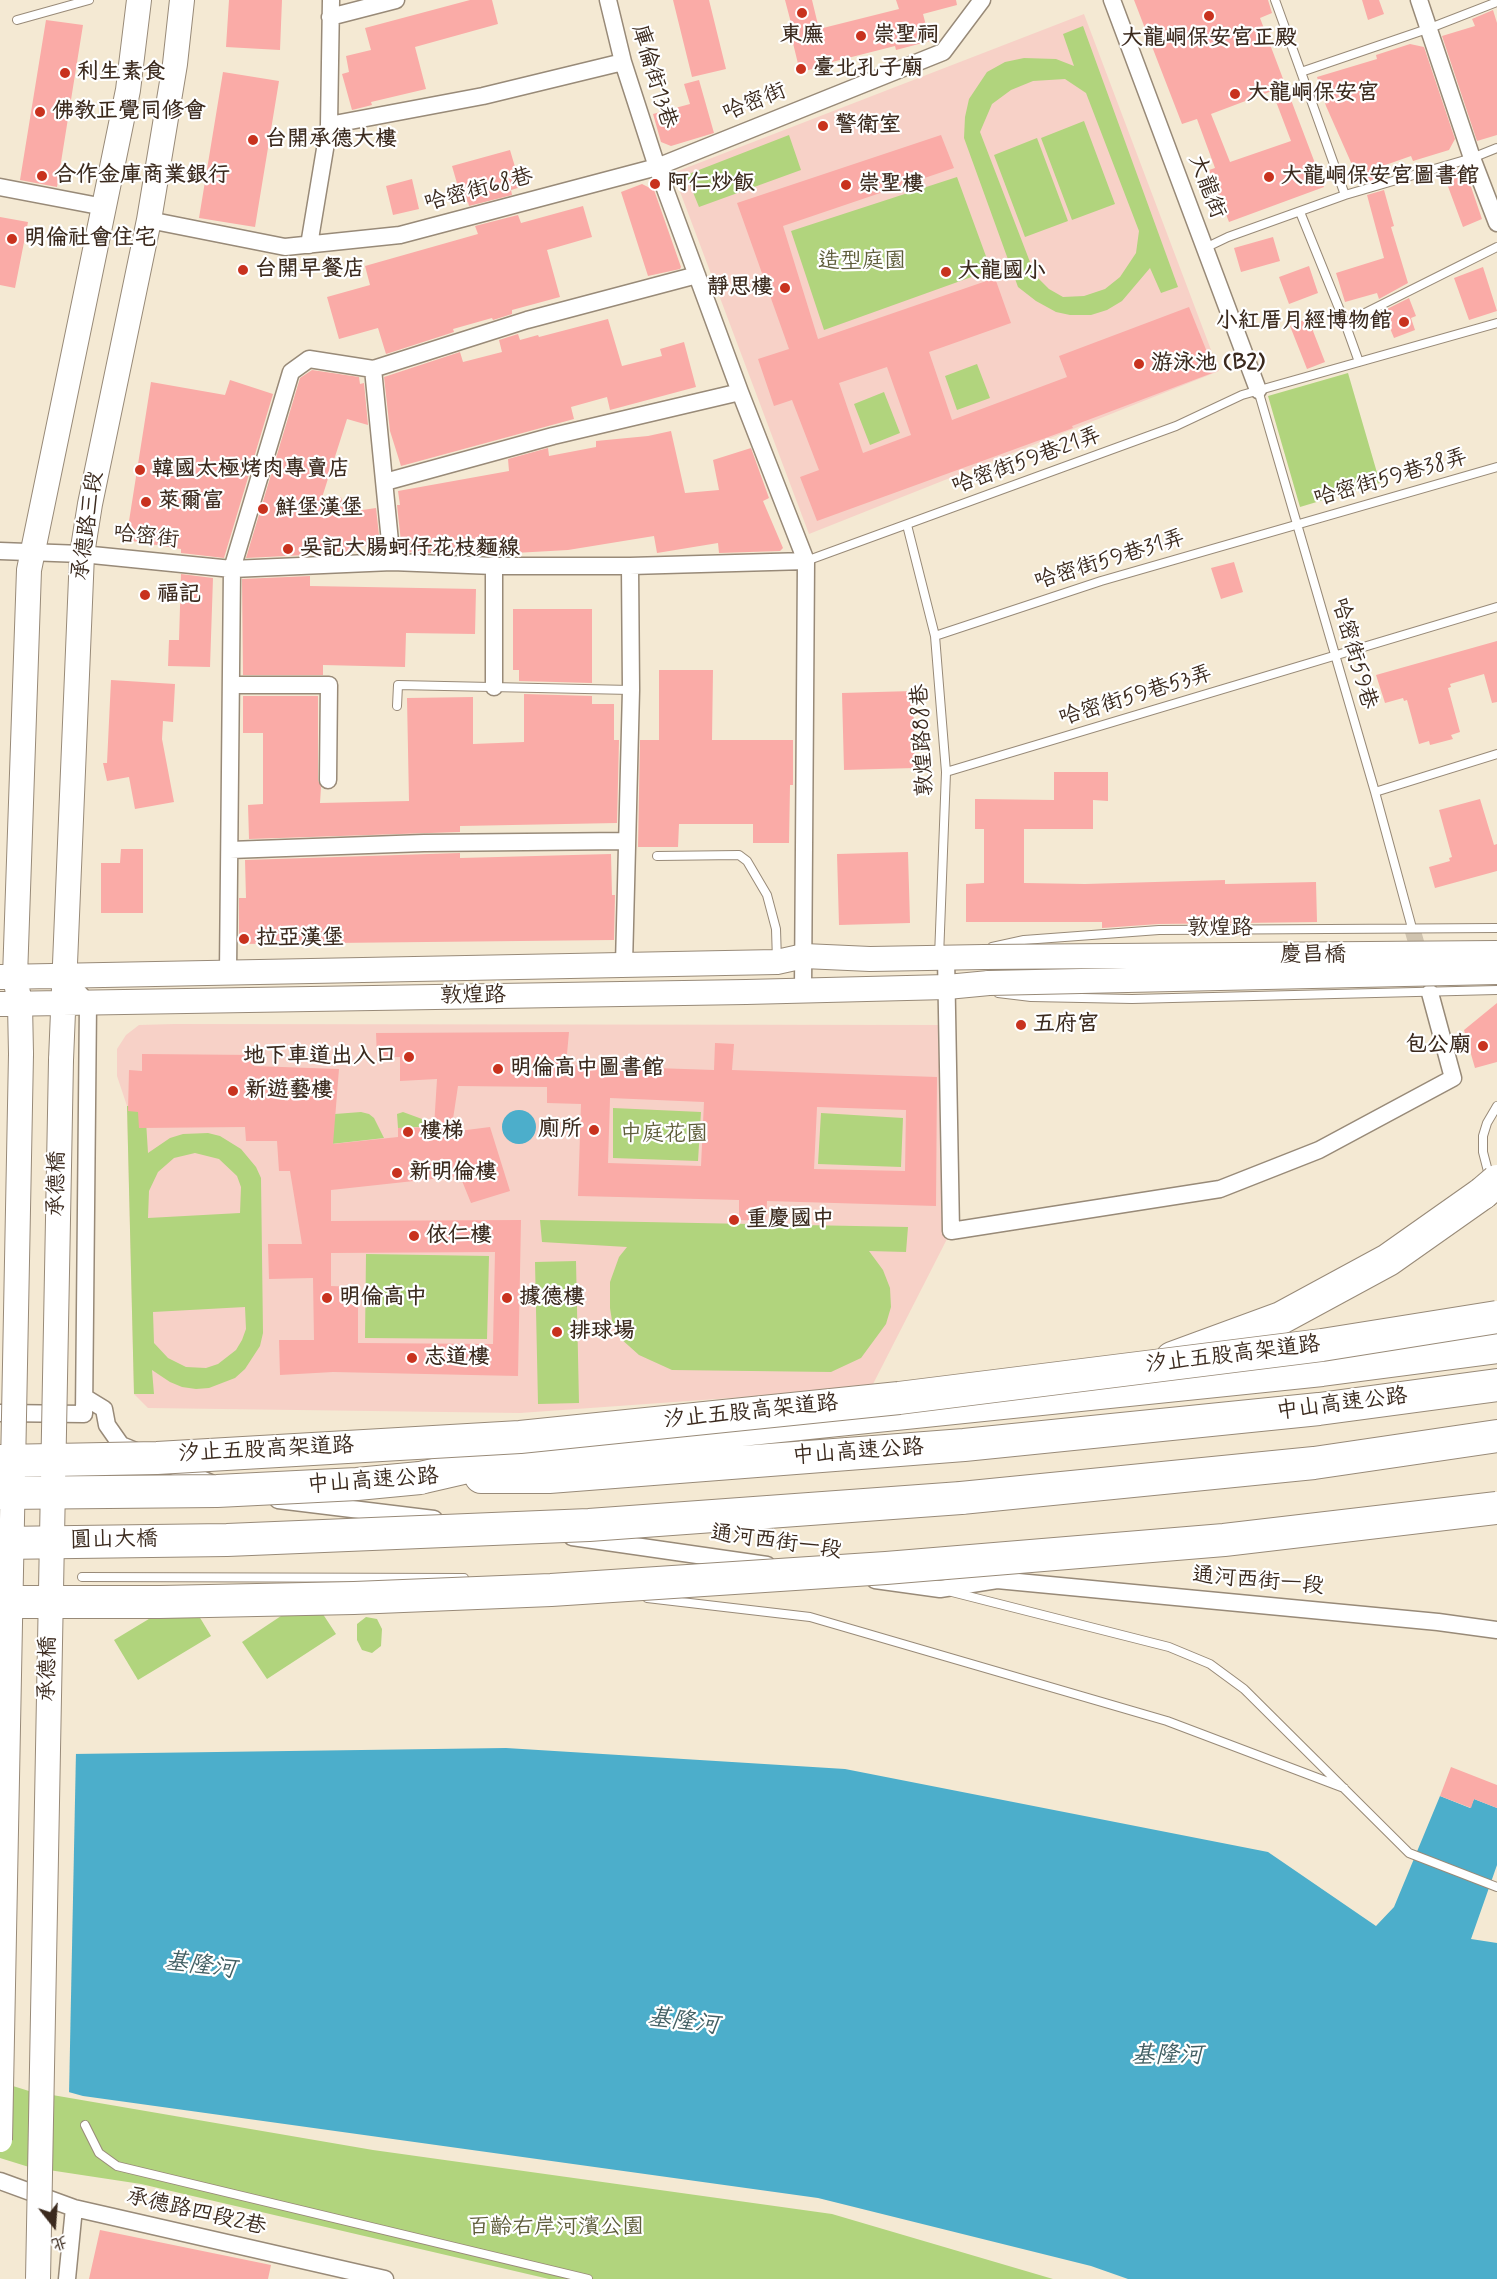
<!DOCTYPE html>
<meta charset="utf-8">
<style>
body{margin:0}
#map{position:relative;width:1497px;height:2279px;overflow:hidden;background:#f4e9d3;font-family:Mynerve,"LXGW WenKai TC",sans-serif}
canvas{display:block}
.north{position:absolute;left:24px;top:2195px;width:60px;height:60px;-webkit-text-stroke:4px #fff;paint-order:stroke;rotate:163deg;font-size:16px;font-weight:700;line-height:24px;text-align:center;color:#3b2a1e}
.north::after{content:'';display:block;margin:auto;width:21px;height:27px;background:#3b2a1e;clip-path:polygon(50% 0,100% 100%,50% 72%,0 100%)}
</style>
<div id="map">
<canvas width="1497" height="2279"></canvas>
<div class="north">北</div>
</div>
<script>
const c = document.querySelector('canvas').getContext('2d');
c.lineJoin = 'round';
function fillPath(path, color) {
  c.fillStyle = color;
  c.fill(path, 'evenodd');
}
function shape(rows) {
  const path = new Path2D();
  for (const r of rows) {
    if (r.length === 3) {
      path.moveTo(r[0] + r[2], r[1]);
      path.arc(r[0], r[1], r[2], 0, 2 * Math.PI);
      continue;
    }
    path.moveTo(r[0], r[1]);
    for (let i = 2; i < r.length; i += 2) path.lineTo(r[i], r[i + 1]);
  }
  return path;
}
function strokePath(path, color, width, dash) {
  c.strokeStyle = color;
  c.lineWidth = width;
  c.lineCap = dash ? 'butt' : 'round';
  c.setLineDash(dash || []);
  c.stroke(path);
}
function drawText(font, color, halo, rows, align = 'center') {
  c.font = font + ' Mynerve,"LXGW WenKai TC",sans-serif';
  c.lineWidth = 4.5;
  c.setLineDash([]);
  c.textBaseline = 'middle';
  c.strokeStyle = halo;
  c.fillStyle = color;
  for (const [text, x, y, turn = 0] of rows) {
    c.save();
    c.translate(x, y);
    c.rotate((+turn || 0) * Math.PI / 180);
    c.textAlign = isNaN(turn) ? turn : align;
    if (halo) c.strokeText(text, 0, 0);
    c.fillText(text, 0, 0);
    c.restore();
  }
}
const built = shape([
 [1084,14,1219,371,809,534,673,173],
 [174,1024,944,1025,947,1239,871,1388,520,1413,148,1408,134,1394,127,1106,117,1076,117,1049,126,1035,139,1025]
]);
const green = shape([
 [1083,26,1178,287,1161,293,1150,268,1122,301,1107,310,1091,315,1070,315,1056,312,1036,301,1018,287,964,138,965,117,969,99,987,72,1005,62,1024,58,1056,59,1074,66,1063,34],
 [1065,79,1086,93,1139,231,1136,253,1120,277,1105,289,1084,296,1063,297,1049,289,1035,275,980,132,992,104,1011,90,1033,81],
 [1084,121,1115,204,1072,220,1041,138],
 [789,135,801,170,699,207,686,175],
 [1037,138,1068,221,1025,237,994,155],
 [957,177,991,270,824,330,791,231],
 [977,364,990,398,957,410,945,376],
 [1348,373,1380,483,1300,507,1268,396],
 [884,392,900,433,870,445,854,404],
 [145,1105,148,1153,170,1138,183,1134,208,1133,220,1136,241,1149,256,1167,261,1178,263,1333,260,1346,245,1369,235,1378,209,1388,196,1389,182,1387,170,1382,152,1370,154,1394,134,1394,127,1106],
 [195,1153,219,1159,237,1176,241,1187,240,1213,148,1218,149,1191,158,1172,174,1158],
 [245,1307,246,1329,242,1340,236,1350,218,1364,206,1368,186,1367,168,1358,154,1343,153,1312],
 [613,1108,701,1112,698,1161,613,1158],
 [361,1112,369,1114,374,1118,384,1138,331,1144,335,1114],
 [403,1112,422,1119,430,1130,418,1127,398,1128,397,1114],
 [821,1113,903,1118,901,1167,818,1164],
 [540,1220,908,1227,906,1252,869,1251,883,1270,890,1288,891,1307,886,1324,861,1358,831,1372,672,1370,639,1355,620,1338,612,1321,610,1308,610,1282,619,1257,627,1247,542,1242],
 [366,1254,489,1256,487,1339,365,1338],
 [576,1261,579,1403,538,1404,535,1262],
 [187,1596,211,1636,138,1680,114,1640],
 [311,1596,336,1634,267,1679,242,1642],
 [366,1617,377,1619,382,1629,381,1646,372,1653,362,1650,357,1640,357,1624],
 [0,2082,29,2091,373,2150,832,2214,1053,2279,549,2279,141,2184,29,2167,0,2158]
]);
const water = shape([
 [519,1127,17],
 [506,1748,845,1769,1268,1852,1376,1926,1394,1907,1440,1796,1470,1808,1474,1799,1497,1808,1497,1865,1471,1939,1497,1943,1497,2279,1128,2279,1091,2266,818,2198,83,2096,0,2073,0,1755]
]);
const pier = shape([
 [76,1751,69,2095,0,2076,0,1752]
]);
const building = shape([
 [229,0,282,0,280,50,226,47],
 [470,0,492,0,498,24,415,47,426,89,371,102,372,105,352,110,342,74,349,72,346,56,371,50,365,28],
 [673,0,709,0,726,69,692,77],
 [785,0,812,0,819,29,899,9,896,0,956,0,957,5,923,14,930,41,896,50,895,46,832,62,833,64,800,72,792,39,795,38],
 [1134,0,1268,0,1272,13,1260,18,1324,187,1229,222,1209,170,1215,168,1197,119,1182,124],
 [1272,91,1291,141,1230,162,1211,114],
 [1362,0,1379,0,1384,14,1368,20],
 [1493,10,1497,23,1497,135,1477,141,1442,36,1475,26,1472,19],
 [46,20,83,25,57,187,20,180],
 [1410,44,1424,47,1455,139,1449,150,1413,161,1411,156,1377,168,1380,178,1363,183,1361,174,1357,176,1326,106,1317,77,1377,59,1376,55],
 [223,72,279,81,255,227,199,218],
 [699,80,714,133,671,146,661,142,653,114,690,104,684,84],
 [941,135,954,168,783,226,818,339,995,278,1011,323,929,352,952,420,1067,377,1059,356,1189,307,1215,372,1072,426,1073,428,817,521,800,477,819,470,792,400,774,406,758,359,789,349,737,203],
 [887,367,911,435,863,453,839,383],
 [510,150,521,187,511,190,512,195,469,206,468,202,463,204,452,166],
 [1456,169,1467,175,1482,219,1463,227,1443,173],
 [412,179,419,209,393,215,386,186],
 [642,184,654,190,681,267,680,269,648,276,621,192],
 [1384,190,1394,226,1391,227,1408,283,1379,299,1377,293,1345,302,1336,273,1384,258,1367,195],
 [583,206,592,237,547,250,560,297,512,310,512,314,493,320,492,318,453,329,454,332,386,354,378,328,339,339,327,297,370,285,365,266,478,234,475,226,518,215,521,223],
 [0,217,28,222,15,288,0,285],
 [1273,237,1280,261,1241,272,1234,248],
 [1309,266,1318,293,1289,304,1279,277],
 [1483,267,1497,311,1469,320,1454,278],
 [1409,298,1416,316,1411,318,1415,330,1394,338,1383,311],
 [1308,318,1325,362,1307,369,1290,326],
 [608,319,622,366,662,356,660,349,684,342,696,387,610,410,607,397,571,407,574,419,401,466,390,431,384,377,460,352,463,362,502,352,499,340,518,334,520,340,538,335,539,337],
 [312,370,359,377,360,384,364,383,368,425,347,419,319,507,341,497,343,505,348,506,349,512,376,508,380,544,358,547,359,551,346,553,246,558,300,378],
 [230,380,273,394,224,558,181,553,181,549,126,540,151,382,225,395],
 [671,431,685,493,719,490,713,460,751,448,769,498,763,501,783,548,780,551,719,553,718,543,657,553,654,536,568,550,479,555,406,552,406,542,401,542,397,505,400,505,398,491,509,471,508,459,548,448,549,456,596,447,596,441,648,436],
 [1234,562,1243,592,1221,599,1211,568],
 [181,574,213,578,210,667,168,666,169,640,179,640],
 [310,576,310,586,476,589,475,634,406,633,405,667,323,665,323,675,243,675,242,579],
 [513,609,592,609,592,683,519,681,519,670,513,670],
 [1497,641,1497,702,1492,703,1484,674,1450,684,1451,687,1448,688,1460,732,1451,735,1453,739,1430,745,1429,741,1419,744,1407,700,1404,701,1403,698,1385,703,1376,675],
 [659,670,713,670,712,740,793,740,793,785,790,785,789,843,753,843,753,824,679,824,678,847,638,847,640,740,659,740],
 [111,680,175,684,173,722,163,721,162,739,174,802,135,809,129,777,107,781,103,763,107,763],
 [913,691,915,768,844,770,842,693],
 [524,694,592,696,592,704,614,704,614,740,619,740,617,823,460,826,460,832,249,839,248,805,263,804,263,733,243,733,243,696,318,696,318,780,321,787,320,803,409,801,407,698,473,697,473,744,524,742],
 [1054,772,1108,772,1108,801,1093,800,1093,829,1024,829,1024,883,1085,884,1225,880,1225,884,1316,882,1317,922,1159,924,1102,928,1102,922,966,922,966,884,984,883,984,829,975,829,975,799,1054,800],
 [1480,799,1494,845,1497,844,1497,871,1435,888,1429,867,1450,861,1449,858,1452,857,1439,810],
 [121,849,143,849,143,913,101,913,101,863,120,863],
 [908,852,910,923,839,925,837,854],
 [460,853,460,858,611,854,612,895,615,895,614,940,239,944,239,898,246,898,245,860],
 [1497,1003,1497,1062,1475,1068,1464,1030],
 [569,1032,566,1065,714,1070,715,1043,734,1044,732,1070,937,1077,936,1206,767,1201,766,1221,739,1220,739,1200,578,1196,581,1104,547,1103,547,1087,458,1086,451,1132,490,1127,510,1191,471,1203,460,1176,331,1190,331,1221,521,1220,518,1376,333,1372,280,1375,279,1340,314,1340,313,1278,269,1279,268,1244,302,1244,290,1171,279,1171,277,1141,246,1141,245,1127,139,1128,138,1112,128,1111,129,1070,142,1071,142,1054,255,1055,254,1066,339,1069,333,1144,398,1137,398,1128,434,1127,437,1079,400,1081,400,1057,377,1057,376,1033],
 [610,1098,704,1102,701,1166,608,1163],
 [817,1107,906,1110,905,1171,814,1169],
 [495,1252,493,1344,358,1343,358,1287,331,1286,331,1253],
 [1451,1767,1497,1785,1497,1808,1474,1799,1471,1808,1440,1796],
 [100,2230,271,2265,268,2279,89,2279]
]);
const streetTunnel = shape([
 [1412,928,1422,963]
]);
const lane = shape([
 [1275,0,1301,72],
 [17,20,89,0],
 [1345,195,1301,72,1430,28,1497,2],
 [1300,212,1345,323],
 [1205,248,1228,237,1345,195,1472,158,1497,148],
 [1359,362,1345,323,1497,247],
 [1258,390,1375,792,1412,928],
 [907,525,935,636,946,772,939,957],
 [806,561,1176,426,1242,395,1497,323],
 [935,636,1101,581,1497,467],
 [397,706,398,685,631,690],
 [946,772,1497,607],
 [1375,792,1497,754],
 [657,856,739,855,747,861,767,895,776,929,777,961],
 [992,947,1024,940,1159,930,1497,928],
 [998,993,1031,997,1132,999,1497,990],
 [1490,1179,1483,1152,1483,1136,1487,1123,1497,1106],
 [82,1577,464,1578],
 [952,1592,1169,1647,1210,1664,1244,1689,1409,1853,1497,1887],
 [647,1598,810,1617,1167,1721,1344,1788],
 [85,2125,99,2153,117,2166,588,2279]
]);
const street = shape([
 [608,0,623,62,657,167,740,392,806,561,803,990],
 [1112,0,1258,390],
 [1419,0,1472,158,1497,223],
 [330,17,396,0],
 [329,125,483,96,623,62],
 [0,187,104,207],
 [149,220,285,247,400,235,657,167,943,52,982,0],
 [309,245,329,125,331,0],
 [373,369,392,562],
 [385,482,553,436,740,392],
 [0,551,82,554,232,569,392,562,494,566,630,566,806,561],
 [494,566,494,687],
 [231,685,329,685,328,780],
 [230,850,424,843,626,841],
 [946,957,951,1231,1220,1189,1319,1150,1453,1078,1430,993],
 [624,964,631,690,630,566],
 [228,972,232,569,291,372,309,359,373,369,527,320,697,275],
 [86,1398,104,1409,107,1425,121,1445,138,1452],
 [0,1413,84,1414,88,1003,64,976],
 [165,1463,213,1484],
 [278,1500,434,1519],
 [572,1537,767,1565],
 [875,1580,940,1589,997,1580,1438,1622,1497,1630],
 [0,2181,74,2208,385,2279],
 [67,2279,74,2208]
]);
const secondary = shape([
 [0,977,777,962,804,956,870,959,984,957],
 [0,1004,746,992,947,987,989,983],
 [21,1054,20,1004,15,977,29,570,128,90,139,0],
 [61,1060,82,554,90,504,149,220,175,64,182,0]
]);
const highway = shape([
 [1172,1358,1281,1318,1388,1260,1483,1193],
 [481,1477,549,1477,964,1445,1319,1409,1497,1385],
 [420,1478,537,1451,1322,1370,1497,1347],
 [961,1498,1314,1463,1497,1436]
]);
const secondaryBridge = shape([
 [984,957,1497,953],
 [989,983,1497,972],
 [0,2140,21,1054],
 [38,2279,61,1060]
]);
const highwayBridge = shape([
 [1483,1193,1497,1181],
 [0,1461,157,1458,520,1437,899,1398,1322,1345,1497,1317],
 [0,1493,217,1491,357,1484,420,1478],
 [0,1543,227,1540,589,1525,961,1498],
 [0,1602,160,1602,354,1598,551,1590,886,1568,1224,1540,1497,1508]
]);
const markers = [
 [802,13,6,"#c8321e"],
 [1209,16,6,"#c8321e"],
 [861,36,6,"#c8321e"],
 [801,69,6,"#c8321e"],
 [65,73,6,"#c8321e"],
 [1235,94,6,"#c8321e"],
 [40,112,6,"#c8321e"],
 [823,126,6,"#c8321e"],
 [253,140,6,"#c8321e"],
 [42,176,6,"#c8321e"],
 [1269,177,6,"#c8321e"],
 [655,184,6,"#c8321e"],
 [846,185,6,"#c8321e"],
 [12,239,6,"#c8321e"],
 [243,270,6,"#c8321e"],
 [946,272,6,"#c8321e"],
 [785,288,6,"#c8321e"],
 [1404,322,6,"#c8321e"],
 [1139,364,6,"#c8321e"],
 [140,470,6,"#c8321e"],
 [146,502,6,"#c8321e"],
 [263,509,6,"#c8321e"],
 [288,549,6,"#c8321e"],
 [145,595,6,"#c8321e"],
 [244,939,6,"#c8321e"],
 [1021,1025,6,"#c8321e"],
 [1483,1046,6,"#c8321e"],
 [409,1057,6,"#c8321e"],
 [498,1069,6,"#c8321e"],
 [233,1091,6,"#c8321e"],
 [594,1130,6,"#c8321e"],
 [408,1132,6,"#c8321e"],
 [397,1173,6,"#c8321e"],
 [734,1220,6,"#c8321e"],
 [414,1236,6,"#c8321e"],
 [327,1298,6,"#c8321e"],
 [507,1298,6,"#c8321e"],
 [557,1332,6,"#c8321e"],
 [412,1358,6,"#c8321e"]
];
const poiNames = [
 ["東廡",802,36,"center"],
 ["崇聖祠",873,36],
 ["大龍峒保安宮正殿",1209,39,"center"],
 ["臺北孔子廟",813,69],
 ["利生素食",77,73],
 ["大龍峒保安宮",1247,94],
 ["佛教正覺同修會",52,112],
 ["警衛室",835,126],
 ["台開承德大樓",265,140],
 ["合作金庫商業銀行",54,176],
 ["大龍峒保安宮圖書館",1281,177],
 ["阿仁炒飯",667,184],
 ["崇聖樓",858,185],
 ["明倫社會住宅",24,239],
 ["台開早餐店",255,270],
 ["大龍國小",958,272],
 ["靜思樓",773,288,"right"],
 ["小紅厝月經博物館",1392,322,"right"],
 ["游泳池 (B2)",1151,364],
 ["韓國太極烤肉專賣店",152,470],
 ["萊爾富",158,502],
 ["鮮堡漢堡",275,509],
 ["吳記大腸蚵仔花枝麵線",300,549],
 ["福記",157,595],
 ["拉亞漢堡",256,939],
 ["五府宮",1033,1025],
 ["包公廟",1471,1046,"right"],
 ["地下車道出入口",397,1057,"right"],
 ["明倫高中圖書館",510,1069],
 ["新遊藝樓",245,1091],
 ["廁所",582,1130,"right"],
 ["樓梯",420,1132],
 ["新明倫樓",409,1173],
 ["重慶國中",746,1220],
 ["依仁樓",426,1236],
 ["明倫高中",339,1298],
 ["據德樓",519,1298],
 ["排球場",569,1332],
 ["志道樓",424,1358]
];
const streetNames = [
 ["庫倫街13巷",653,77,73],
 ["哈密街",755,103,-22],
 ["大龍街",1206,187,69],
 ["哈密街68巷",479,191,-15],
 ["哈密街59巷21弄",1027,462,-20],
 ["哈密街59巷38弄",1391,479,-16],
 ["承德路三段",89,526,-82],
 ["哈密街",146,538,6],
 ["哈密街59巷31弄",1110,561,-17],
 ["哈密街59巷",1353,654,74],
 ["哈密街59巷53弄",1136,697,-17],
 ["敦煌路88巷",924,740,-93],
 ["敦煌路",1220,929],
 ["慶昌橋",1313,956],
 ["敦煌路",473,997,-1],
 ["承德橋",58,1184,-89],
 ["汐止五股高架道路",1233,1356,-7],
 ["中山高速公路",1342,1405,-7],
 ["汐止五股高架道路",751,1413,-6],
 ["汐止五股高架道路",266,1451,-3],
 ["中山高速公路",858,1453,-4],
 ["中山高速公路",373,1482,-4],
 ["圓山大橋",114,1541,-1],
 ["通河西街一段",776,1543,8],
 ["通河西街一段",1258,1582,5],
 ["承德橋",49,1669,-89],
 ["承德路四段2巷",196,2213,13]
];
const parkNames = [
 ["造型庭園",862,262],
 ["中庭花園",664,1135],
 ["百齡右岸河濱公園",556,2228]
];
const waterNames = [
 ["基隆河",200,1967,7],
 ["基隆河",683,2023,7],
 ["基隆河",1167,2057]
];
fillPath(built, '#f7d1c7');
fillPath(green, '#b1d47d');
fillPath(water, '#4caecb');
fillPath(pier, '#f4e9d3');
fillPath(building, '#faaba7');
strokePath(streetTunnel, '#cfc3af', 16, [16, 8]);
strokePath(lane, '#988a78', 10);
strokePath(street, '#988a78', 19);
strokePath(secondary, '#988a78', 26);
strokePath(highway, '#988a78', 34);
strokePath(lane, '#fff', 8);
strokePath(street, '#fff', 16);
strokePath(secondary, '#fff', 24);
strokePath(highway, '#fff', 32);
strokePath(secondaryBridge, '#988a78', 26, []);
strokePath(highwayBridge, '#988a78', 34, []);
strokePath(secondaryBridge, '#fff', 24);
strokePath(highwayBridge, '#fff', 32);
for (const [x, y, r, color] of markers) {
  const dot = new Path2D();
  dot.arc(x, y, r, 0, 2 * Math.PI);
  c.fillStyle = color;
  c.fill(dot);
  strokePath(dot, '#fff', 2);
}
drawText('bold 22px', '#3b2a1e', '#fff', poiNames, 'left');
drawText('22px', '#3b2a1e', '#fff', streetNames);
drawText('22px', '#5e5d3a', '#fff', parkNames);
drawText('italic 24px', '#425f63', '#fff', waterNames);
</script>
